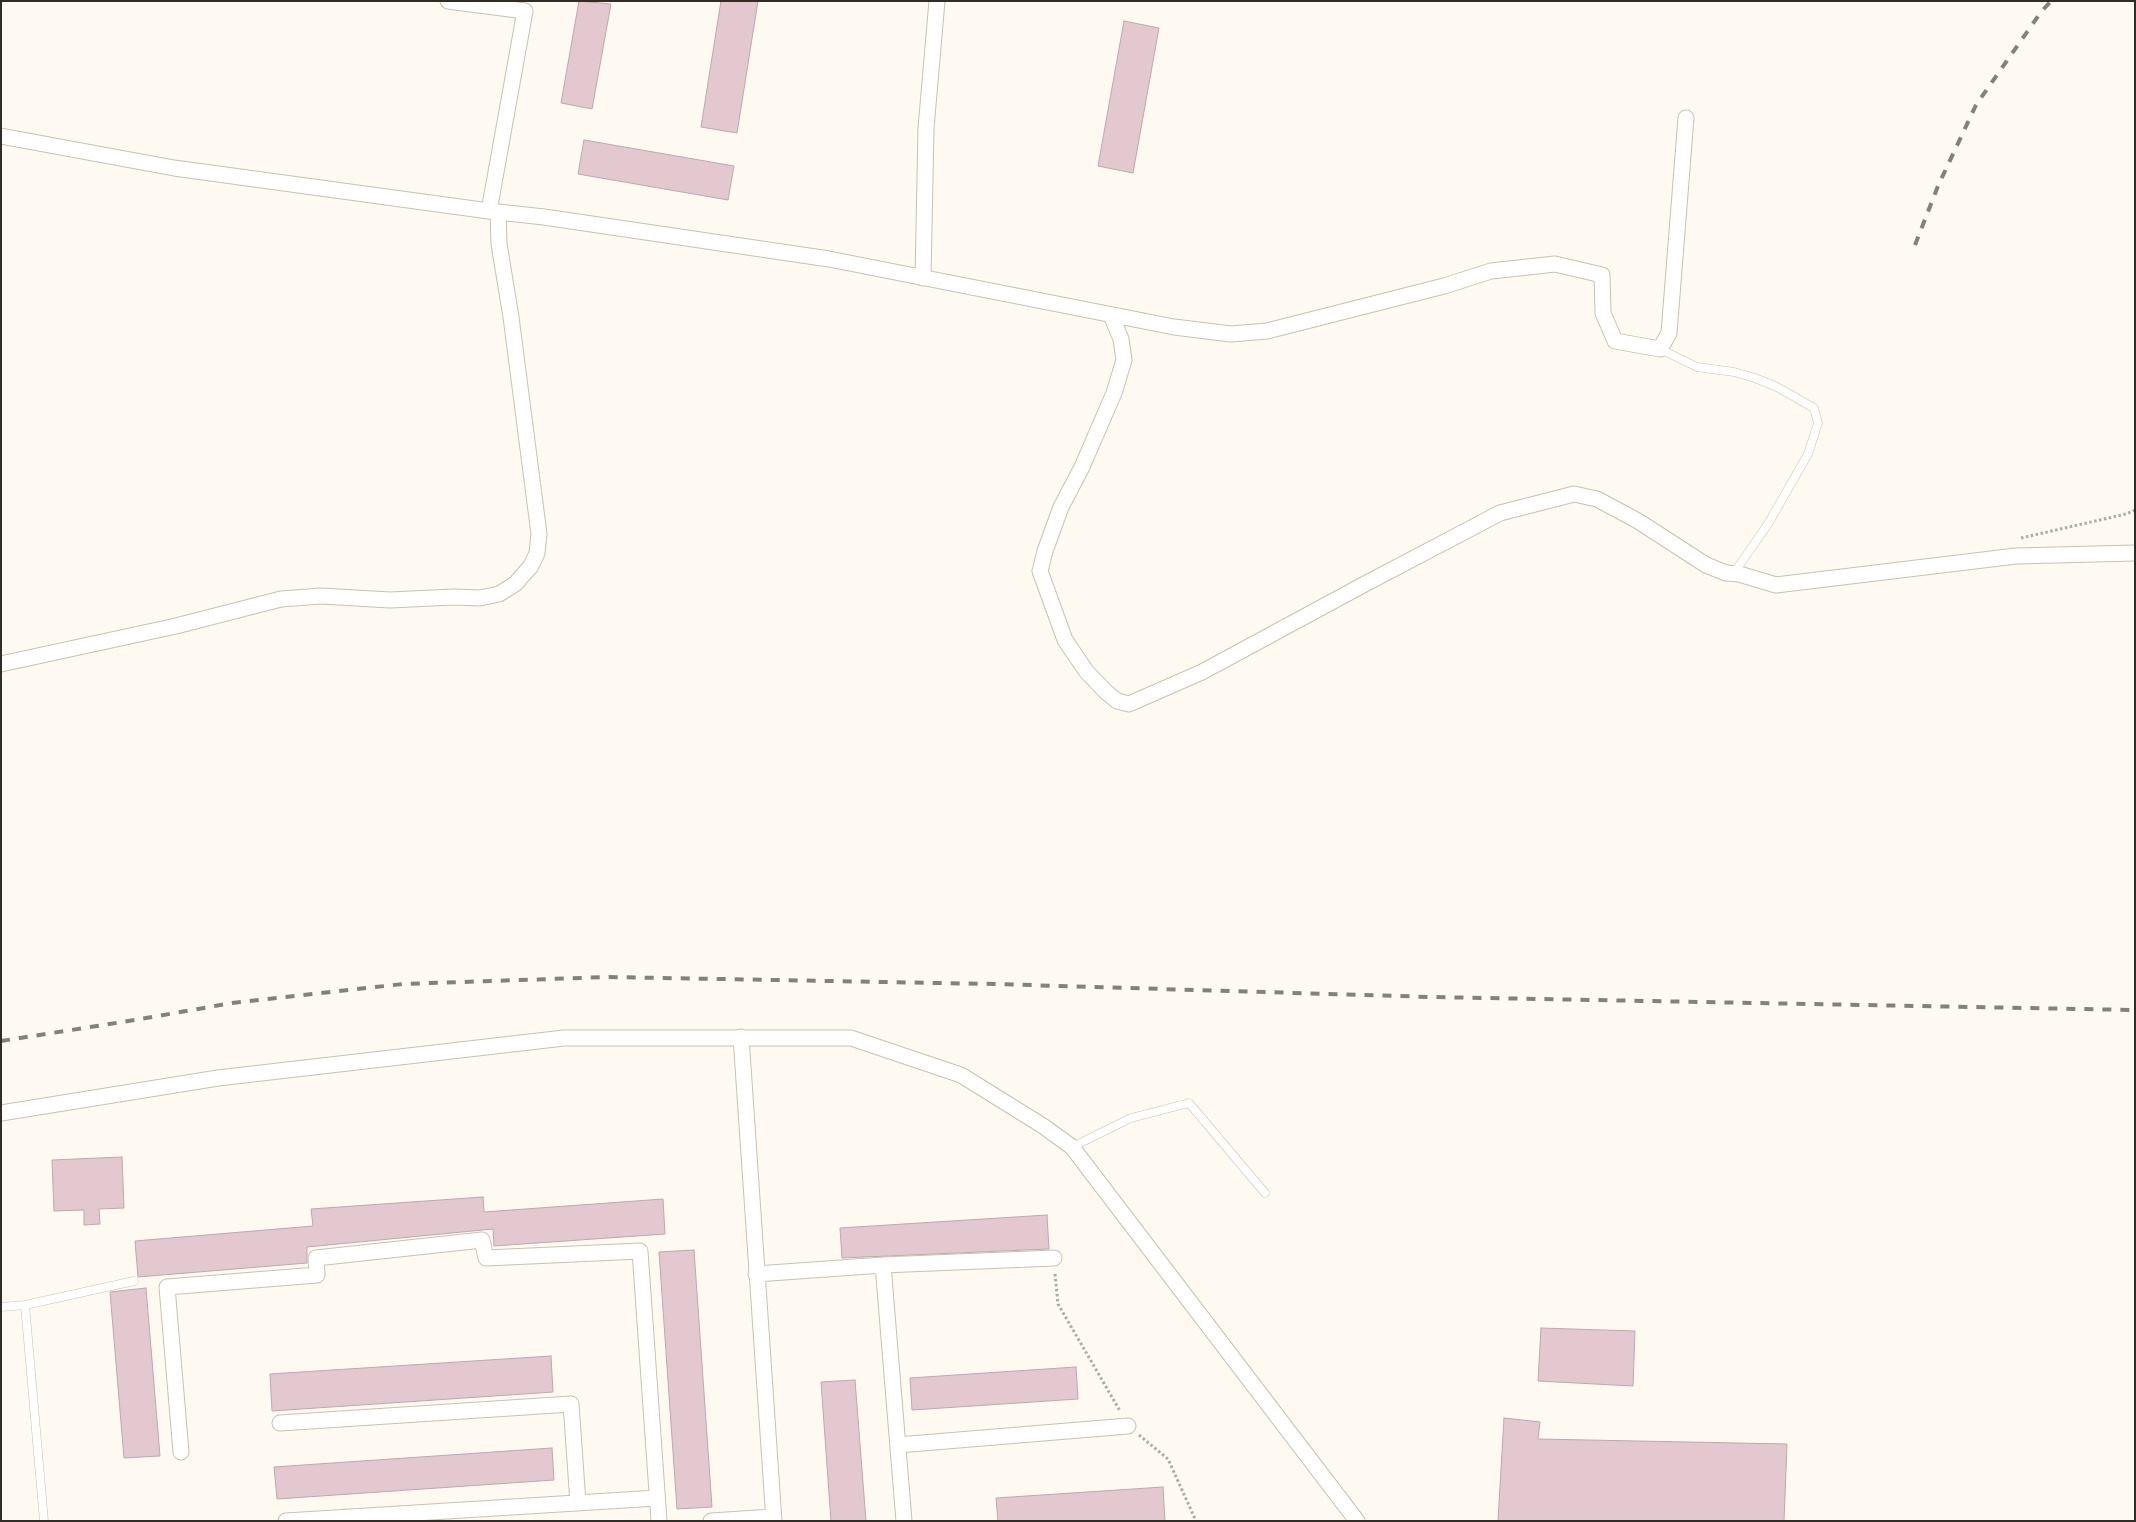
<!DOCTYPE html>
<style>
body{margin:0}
#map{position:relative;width:2136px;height:1522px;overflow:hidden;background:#fefaf1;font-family:"Roboto Condensed",sans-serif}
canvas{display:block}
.frame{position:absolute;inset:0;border:2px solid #312d24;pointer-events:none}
</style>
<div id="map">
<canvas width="2136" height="1522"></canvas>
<div class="frame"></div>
</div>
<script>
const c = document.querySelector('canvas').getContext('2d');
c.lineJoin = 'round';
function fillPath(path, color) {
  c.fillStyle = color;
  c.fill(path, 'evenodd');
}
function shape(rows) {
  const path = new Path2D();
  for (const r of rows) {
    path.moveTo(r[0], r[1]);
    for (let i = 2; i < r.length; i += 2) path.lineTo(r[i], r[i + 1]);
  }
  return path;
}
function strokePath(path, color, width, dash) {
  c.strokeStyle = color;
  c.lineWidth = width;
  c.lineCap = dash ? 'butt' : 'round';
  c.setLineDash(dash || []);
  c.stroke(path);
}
const building = shape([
 [579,1,611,4,592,109,561,103,579,1],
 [721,1,758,1,737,133,701,127,721,1],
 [1124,21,1159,28,1133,173,1098,166,1124,21],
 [584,140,734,166,728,200,578,174,584,140],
 [122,1157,124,1208,99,1209,100,1224,84,1225,84,1210,54,1211,52,1160,122,1157],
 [483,1197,484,1212,663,1199,665,1234,494,1246,493,1229,307,1247,307,1263,138,1277,135,1241,313,1226,311,1209,483,1197],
 [1047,1215,1049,1249,842,1258,840,1228,1047,1215],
 [694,1250,712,1507,677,1509,659,1252,694,1250],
 [146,1288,160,1456,124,1458,110,1292,146,1288],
 [1541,1328,1635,1331,1633,1386,1538,1381,1541,1328],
 [551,1356,553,1392,272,1411,270,1374,551,1356],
 [1076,1367,1078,1399,912,1410,910,1378,1076,1367],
 [855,1380,866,1521,831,1521,821,1382,855,1380],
 [1504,1418,1540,1422,1538,1439,1787,1444,1784,1521,1498,1521,1504,1418],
 [552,1448,554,1480,277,1499,274,1467,552,1448],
 [1163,1487,1165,1521,998,1521,996,1498,1163,1487]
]);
const path = shape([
 [2021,538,2126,514,2135,510],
 [1055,1274,1058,1304,1120,1411],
 [1139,1435,1168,1459,1196,1521]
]);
const service = shape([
 [1660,349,1697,367,1734,372,1755,378,1777,387,1814,408,1818,423,1808,454,1768,524,1734,573],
 [1072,1147,1131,1118,1189,1103,1265,1193],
 [25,1305,134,1281],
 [1,1307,25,1305,44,1521]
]);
const minor = shape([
 [448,1,525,11,489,211,544,217,829,259,1174,327,1231,334,1267,331,1444,286,1491,271,1555,264,1602,275,1603,313,1615,341,1660,349,1669,333,1686,118],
 [1,136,174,168,489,211],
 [923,278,926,128,937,1],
 [1111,315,1121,339,1124,360,1114,393,1082,467,1061,507,1045,551,1040,571,1065,640,1086,671,1105,691,1117,701,1129,704,1202,672,1363,585,1500,513,1574,494,1597,499,1638,521,1706,565,1726,573,1739,574,1776,585,2016,556,2135,553],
 [1,664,176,626,281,599,321,596,390,600,454,597,480,598,499,594,515,584,531,566,537,553,539,534,511,317,499,244,498,212],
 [741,1037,774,1521],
 [1,1113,218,1078,564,1038,851,1038,961,1075,1043,1126,1072,1147,1357,1521],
 [883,1265,904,1521],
 [756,1274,883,1265,1054,1258],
 [280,1423,571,1404,578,1503],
 [898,1445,1128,1426],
 [181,1452,167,1287,317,1275,316,1258,482,1240,486,1258,640,1251,659,1521],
 [286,1521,657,1498],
 [711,1521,773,1517]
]);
const rail = shape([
 [1915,245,1938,186,1976,105,2041,12,2051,1],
 [1,1041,135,1020,232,1003,403,984,609,977,994,984,1431,997,2135,1010]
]);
fillPath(building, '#e3c8d0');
strokePath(building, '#c0a6ae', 1);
strokePath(service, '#ccc1ac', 9);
strokePath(minor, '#ccc1ac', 17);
strokePath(path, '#b0aca3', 3, [2.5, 2.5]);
strokePath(service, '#fff', 8);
strokePath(minor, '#fff', 15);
strokePath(rail, '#858178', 4, [9, 9]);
</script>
